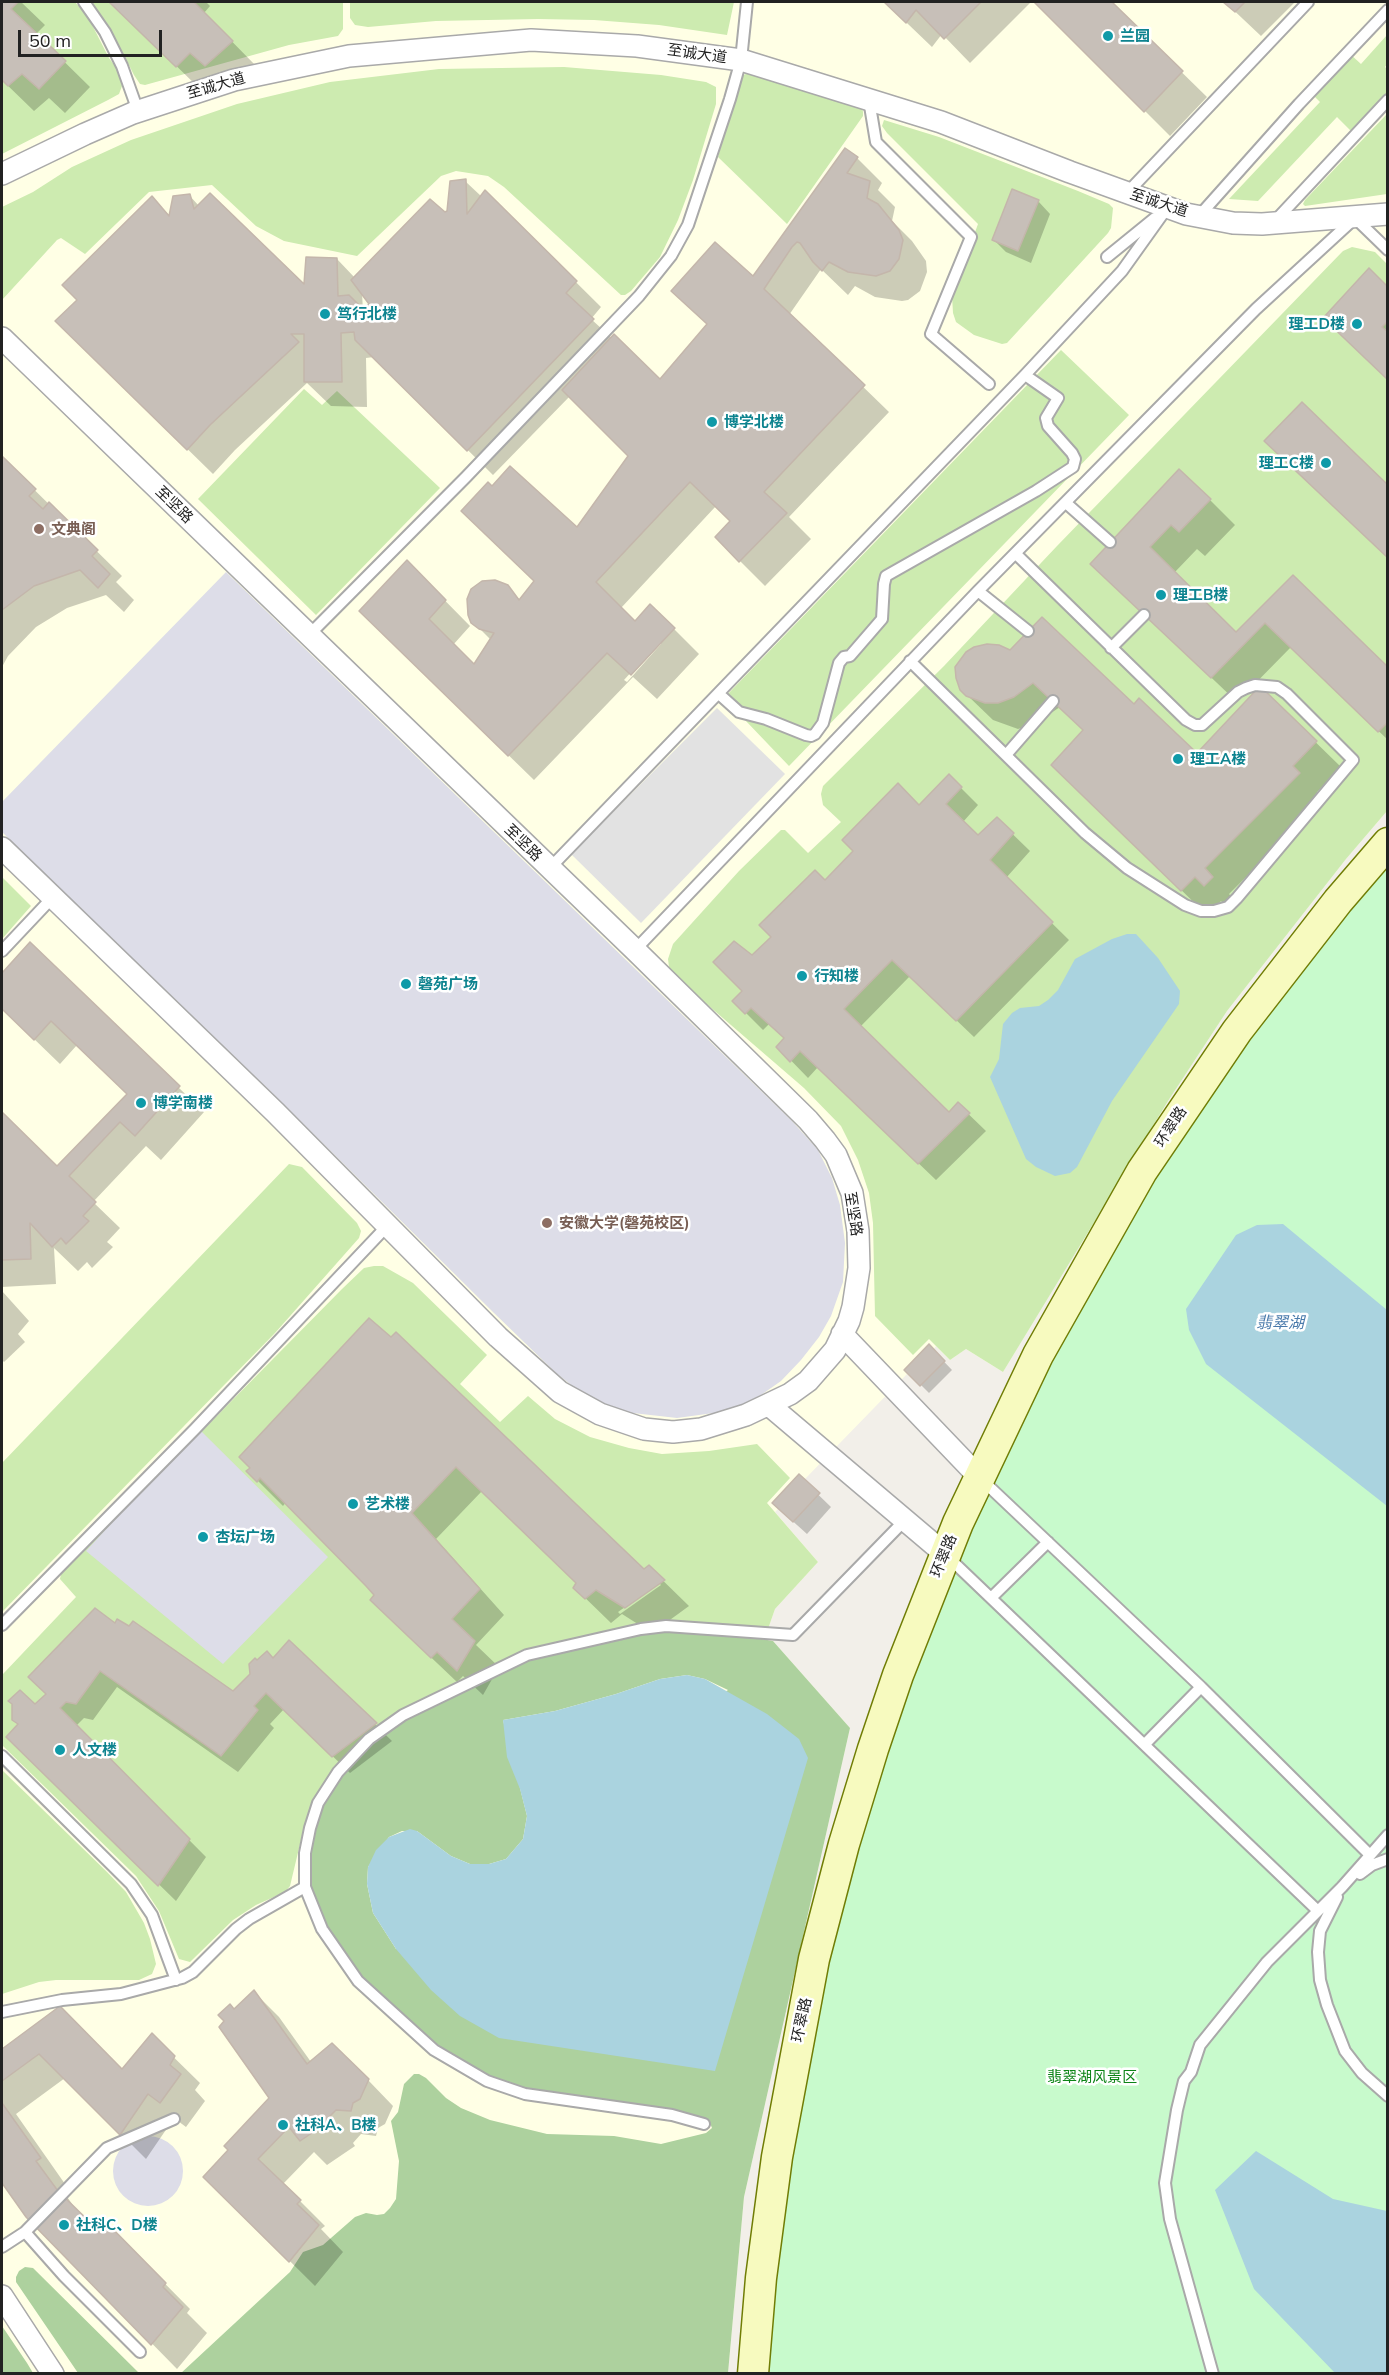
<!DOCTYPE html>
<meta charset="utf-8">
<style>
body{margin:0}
#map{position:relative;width:1389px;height:2375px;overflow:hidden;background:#f2efe9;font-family:Mulish,sans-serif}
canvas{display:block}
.frame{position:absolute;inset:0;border:3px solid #222;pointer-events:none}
.scale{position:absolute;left:18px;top:30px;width:144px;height:27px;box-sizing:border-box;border:3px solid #222;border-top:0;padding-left:8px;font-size:18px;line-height:21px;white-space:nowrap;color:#222;-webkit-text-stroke:4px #fff;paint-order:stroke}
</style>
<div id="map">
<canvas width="1389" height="2375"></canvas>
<div class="frame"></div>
<div class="scale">50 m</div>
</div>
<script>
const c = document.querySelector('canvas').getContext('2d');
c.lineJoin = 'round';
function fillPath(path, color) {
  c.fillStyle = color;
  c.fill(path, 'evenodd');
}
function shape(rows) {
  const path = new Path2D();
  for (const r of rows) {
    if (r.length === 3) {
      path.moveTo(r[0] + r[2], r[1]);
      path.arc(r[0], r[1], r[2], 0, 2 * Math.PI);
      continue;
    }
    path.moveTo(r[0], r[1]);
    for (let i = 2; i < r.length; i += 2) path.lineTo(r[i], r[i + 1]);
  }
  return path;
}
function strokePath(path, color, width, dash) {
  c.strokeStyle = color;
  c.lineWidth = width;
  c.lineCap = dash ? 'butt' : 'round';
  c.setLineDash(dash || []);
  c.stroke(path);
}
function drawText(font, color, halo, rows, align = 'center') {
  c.font = font + ' Mulish,"Noto Sans SC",sans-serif';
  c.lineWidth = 5;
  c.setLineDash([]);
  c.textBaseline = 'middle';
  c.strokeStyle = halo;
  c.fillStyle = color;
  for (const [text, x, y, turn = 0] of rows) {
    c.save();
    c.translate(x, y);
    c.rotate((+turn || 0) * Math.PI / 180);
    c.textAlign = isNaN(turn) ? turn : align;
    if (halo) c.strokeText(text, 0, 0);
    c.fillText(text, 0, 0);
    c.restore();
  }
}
const education = shape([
 [2,2,1387,2,1387,811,1346,859,1227,1011,1168,1101,1003,1372,966,1349,950,1360,936,1346,934,1349,945,1361,920,1386,907,1374,805,1479,820,1493,793,1522,778,1509,775,1512,818,1562,775,1609,768,1629,773,1641,850,1728,744,2197,728,2373,2,2374]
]);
const grass = shape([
 [2,2,75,2,88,17,109,58,118,70,122,86,119,94,108,100,2,154],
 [91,2,343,2,343,29,338,36,289,45,145,85,140,84,134,75,109,26],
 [350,2,734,2,727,35,659,25,594,20,538,19,436,21,368,27,355,25,350,18],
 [1387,35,1387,64,1385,67,1387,69,1387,94,1352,132,1337,117,1258,201,1229,199,1320,102,1312,94,1350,54,1361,64],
 [564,67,661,75,706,82,716,87,716,104,693,180,678,220,660,257,631,291,625,295,621,295,504,187,488,176,456,171,441,176,357,256,284,241,256,226,212,185,149,192,85,254,61,238,57,240,2,300,2,207,33,192,72,167,131,140,237,104,330,82,439,69],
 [747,73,862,108,863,112,863,116,787,224,718,157,740,78],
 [1387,114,1387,194,1305,206,1303,204,1305,200],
 [884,120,939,137,1078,191,1109,204,1113,208,1111,228,1108,233,1007,343,1002,344,974,335,956,322,953,313,952,296,978,224,887,133,882,126],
 [1352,247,1375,252,1387,264,1387,811,1346,859,1227,1011,1168,1101,1003,1372,966,1349,950,1360,929,1339,913,1355,875,1316,873,1223,869,1193,858,1160,841,1126,804,1088,673,975,669,967,668,959,673,944,739,871,781,830,785,830,808,853,841,822,823,805,821,794,823,786,944,666,1057,546,1343,251],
 [1061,350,1129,415,789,766,724,698],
 [304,389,322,405,337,391,440,488,316,615,198,499],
 [2,877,31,906,2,939],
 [289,1164,302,1167,357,1223,361,1231,359,1238,275,1333,2,1612,2,1463],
 [374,1266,383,1266,413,1283,487,1355,460,1384,500,1422,528,1396,555,1419,590,1437,629,1448,662,1454,709,1451,757,1444,790,1478,767,1503,818,1562,775,1609,768,1629,682,1621,655,1623,529,1650,497,1663,396,1715,349,1752,328,1776,306,1819,290,1886,285,1892,256,1905,233,1920,190,1962,179,1959,159,1911,136,1876,2,1745,2,1673,3,1674,76,1597,60,1579,61,1574,342,1289,364,1268],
 [2,1770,107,1872,126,1892,144,1923,150,1939,156,1964,152,1974,139,1980,56,1980,39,1982,2,1994]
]);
const forest = shape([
 [692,1627,773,1641,850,1728,744,2197,728,2373,180,2374,290,2272,303,2252,323,2245,355,2217,366,2213,377,2215,384,2214,390,2208,396,2199,399,2161,391,2121,398,2112,404,2084,414,2074,419,2074,426,2078,446,2098,461,2108,490,2120,547,2134,614,2136,661,2144,706,2133,712,2128,710,2123,525,2094,434,2050,339,1955,305,1887,310,1828,338,1772,384,1727,527,1655,641,1629],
 [687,1675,705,1679,728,1690,396,1949,373,1913,367,1884,368,1867,389,1837,402,1831,417,1831,451,1856,470,1864,489,1864,506,1859,523,1839,527,1816,503,1720,555,1711,616,1694,660,1679],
 [25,2267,33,2268,139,2373,78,2373,16,2282,16,2277,19,2271],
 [2,2326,27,2363,33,2373,2,2373]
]);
const park = shape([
 [1387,843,1387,2373,753,2374,777,2157,898,1675,1110,1226]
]);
const parking = shape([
 [717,708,785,774,641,923,571,854]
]);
const plaza = shape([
 [226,572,792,1121,818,1150,832,1178,840,1205,845,1243,843,1282,831,1316,819,1337,801,1360,781,1381,761,1395,735,1408,721,1412,677,1418,624,1412,605,1407,584,1395,556,1373,494,1313,269,1090,2,832,2,802],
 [198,1428,328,1557,223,1664,86,1551],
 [148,2171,35]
]);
const water = shape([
 [1127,934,1136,934,1158,958,1180,991,1179,1004,1112,1101,1077,1167,1070,1173,1055,1176,1036,1167,1026,1159,990,1077,999,1059,1003,1024,1012,1013,1020,1008,1039,1006,1048,1000,1058,990,1075,959,1112,939],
 [1283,1224,1387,1310,1387,1506,1206,1364,1189,1330,1186,1309,1236,1235,1257,1225],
 [687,1675,705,1679,767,1714,799,1739,808,1758,715,2071,499,2038,460,2016,431,1990,396,1949,373,1913,367,1884,368,1867,376,1850,389,1837,410,1829,417,1831,451,1856,470,1864,489,1864,506,1859,523,1839,527,1816,520,1789,507,1757,503,1720,555,1711,616,1694,660,1679],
 [1256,2151,1333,2199,1387,2211,1387,2373,1335,2373,1254,2289,1215,2190]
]);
const shadow = shape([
 [2,2,21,2,45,25,36,34,90,87,65,113,49,98,34,111,2,80],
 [111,2,206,2,210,6,204,13,257,67,202,91],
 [885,2,1031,2,970,63,942,34,932,47],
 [1036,2,1110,2,1207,97,1170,136],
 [1225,2,1295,2,1261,36],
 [857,158,882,183,878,190,895,207,892,221,912,241,926,261,927,272,920,291,908,300,902,301,875,297,855,286,848,295,821,269,789,315,889,412,789,517,811,539,765,586,740,561,732,521,716,506,621,608,636,623,674,629,699,654,657,699,633,677,534,780,386,636,407,562,470,626,453,645,475,666,491,640,475,624,510,589,520,600,577,530,630,456,570,396,493,475,374,357,366,358,367,407,331,406,307,383,235,450,213,474,82,346,79,300,152,198,171,217,189,195,199,206,305,287,337,259,355,278,449,211,465,181,482,197,485,192,601,307,591,319,660,382,708,325,698,316,753,278],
 [362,292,371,304,363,312],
 [659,642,661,644,627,682,624,680],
 [1038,201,1050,214,1031,263,1006,252,994,240],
 [1369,271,1388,289,1388,379],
 [2,458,122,576,116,582,134,600,124,612,106,595,67,608,36,627,8,656,2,667],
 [1210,500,1235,525,1205,556,1197,549,1174,573,1236,634,1293,577,1388,669,1388,740,1291,647,1237,702,1092,564],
 [958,664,1134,706,1197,755,1260,688,1341,767,1317,792,1324,799,1229,894,1237,903,1230,910,1221,901,1207,915,1078,790,1085,731,1060,707,1036,723,1018,729,993,720,967,695],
 [949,776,978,805,963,822,978,837,997,819,1030,851,1006,878,1069,940,974,1037,910,976,860,1027,949,1114,958,1104,986,1131,936,1180,818,1067,808,1078,778,1047,785,1039,769,1024,763,1030,734,1001,744,991,752,957,825,882,920,807],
 [30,945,204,1112,161,1160,146,1146,93,1202,120,1228,107,1242,113,1247,92,1268,87,1262,78,1271,54,1248,56,1284,2,1287,2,1114,57,1169,129,1094,77,1045,60,1064,2,1008,2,975],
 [2,1291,29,1321,18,1334,25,1342,4,1362,2,1360],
 [369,1320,644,1572,649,1567,689,1606,652,1633,622,1614,611,1623,575,1588,578,1583,482,1491,436,1539,504,1615,476,1645,499,1667,483,1695,463,1676,457,1682,397,1625,376,1595,286,1502,283,1506,248,1471],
 [659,1583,661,1585,620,1614,618,1612],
 [929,1346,952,1370,929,1393,906,1370],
 [799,1476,831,1507,807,1534,787,1516],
 [115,1625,233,1693,274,1660,290,1642,392,1741,350,1773,284,1709,270,1724,274,1728,238,1772,117,1687,93,1720,84,1718,76,1726,206,1857,176,1901,8,1737],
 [254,1992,279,2017,311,2062,368,2080,393,2106,385,2124,378,2128,376,2136,361,2134,353,2143,355,2146,327,2165,314,2152,283,2184,325,2226,321,2229,343,2252,315,2286,205,2177,271,2098,235,2011],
 [60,2008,123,2071,152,2036,200,2083,195,2090,205,2101,186,2127,174,2118,146,2159,65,2078,16,2114,65,2184,60,2187,80,2215,95,2229,104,2222,190,2309,187,2313,207,2333,177,2369,27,2216,2,2180,2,2051]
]);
const building = shape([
 [2,2,18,2,11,9,66,61,39,89,22,74,8,86,2,80,2,2],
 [109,2,194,2,233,41,205,66,190,53,176,67,109,2],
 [884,2,981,2,944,39,916,10,906,23,884,2],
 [1034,2,1112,2,1183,71,1144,112,1034,2],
 [1223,2,1245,2,1235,12,1223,2],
 [845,148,858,157,847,173,870,181,867,198,878,204,899,230,903,240,899,259,890,271,876,276,848,272,829,262,822,271,813,262,800,243,797,242,792,247,764,289,865,385,764,492,787,513,739,562,715,537,730,521,690,482,596,582,635,621,650,604,675,628,631,675,607,653,508,756,359,611,407,560,446,600,429,619,474,664,494,633,479,629,471,623,468,615,467,599,471,589,482,581,495,580,508,585,519,600,534,581,461,511,488,482,492,486,510,466,577,527,628,456,562,390,614,334,660,379,707,324,671,291,715,242,753,276,845,148],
 [466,179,467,214,485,190,577,281,566,293,594,319,467,451,355,340,354,332,341,333,342,382,304,382,304,334,291,334,299,342,210,425,187,450,55,321,77,300,62,285,152,196,169,216,173,196,190,194,194,209,210,193,304,284,306,257,337,258,338,296,349,295,363,309,369,304,351,280,430,199,445,212,447,211,450,181,466,179],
 [1012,189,1039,200,1018,251,992,240,1012,189],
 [1369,268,1388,287,1388,321,1382,327,1388,332,1388,380,1323,318,1369,268],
 [1302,402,1388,485,1388,558,1264,441,1302,402],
 [2,456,36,489,29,496,43,509,49,502,98,550,92,556,110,574,98,588,80,570,77,571,34,586,2,610,2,456],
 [1179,469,1211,499,1179,532,1171,525,1150,547,1236,632,1293,575,1388,667,1388,722,1378,732,1265,623,1211,678,1090,564,1179,469],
 [1042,617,1134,704,1139,698,1197,753,1260,686,1317,741,1293,766,1300,773,1205,868,1213,877,1204,886,1195,877,1181,891,1051,765,1083,730,1033,683,1014,697,998,703,985,703,966,696,960,690,956,678,955,667,966,652,974,647,987,644,999,645,1010,650,1042,617],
 [949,774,962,787,946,804,978,835,997,817,1014,833,990,860,1053,922,956,1021,892,960,844,1009,949,1112,958,1102,970,1113,918,1164,800,1051,790,1062,776,1047,784,1038,751,1008,745,1014,732,1001,742,991,713,962,734,941,752,955,771,937,759,925,815,870,825,880,853,851,842,840,898,783,919,805,949,774],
 [30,942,180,1086,135,1136,120,1122,69,1176,96,1202,83,1216,89,1221,66,1244,61,1238,52,1247,30,1223,31,1259,2,1260,2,1112,57,1166,127,1094,51,1021,34,1040,2,1009,2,973,30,942],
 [369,1318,391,1337,396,1332,644,1569,649,1565,665,1580,625,1608,596,1590,585,1599,573,1588,576,1583,456,1467,412,1513,480,1589,452,1619,475,1641,457,1671,437,1652,431,1658,370,1600,374,1595,366,1586,260,1478,257,1482,246,1471,250,1468,239,1457,369,1318],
 [929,1344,945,1361,920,1386,904,1370,929,1344],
 [799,1474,820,1493,793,1522,772,1503,799,1474],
 [95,1608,115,1623,117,1619,129,1626,133,1621,233,1691,250,1674,249,1664,255,1658,257,1660,267,1651,273,1658,289,1640,377,1723,332,1757,266,1693,254,1706,258,1710,221,1756,100,1671,76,1704,66,1702,60,1708,190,1839,158,1886,6,1737,18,1724,12,1720,12,1704,8,1701,20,1690,35,1704,46,1694,28,1677,95,1608],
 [254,1990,307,2064,332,2043,369,2079,360,2099,353,2103,351,2111,336,2110,329,2117,331,2120,300,2141,289,2127,258,2159,301,2200,297,2204,319,2225,289,2262,203,2177,228,2150,224,2146,269,2098,219,2027,224,2021,218,2015,230,2004,234,2009,254,1990],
 [60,2006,122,2069,152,2033,175,2056,170,2065,181,2074,160,2103,148,2094,120,2135,39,2054,2,2081,2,2049,60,2006],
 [2,2103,41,2158,36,2161,58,2191,95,2227,104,2220,166,2283,163,2287,183,2307,151,2345,26,2217,2,2183,2,2103]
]);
const lane = shape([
 [84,2,105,32,122,66,138,111],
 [869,100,876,142,971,237,931,334,989,384],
 [1127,193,1308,2],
 [1199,216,1299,104,1388,10],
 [1275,221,1388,100],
 [1107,257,1155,218],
 [1066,503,1110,542],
 [978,591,1028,631],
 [308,636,466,477,639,296,671,256,688,225,730,99,741,60,747,2],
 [1111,648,1144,615],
 [910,661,1085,833,1127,868,1185,905,1201,911,1214,911,1228,907,1237,898,1353,760,1287,694,1277,687,1255,685,1246,688,1238,692,1202,725,1195,725,1186,720,1016,554],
 [719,694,739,712,766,719,806,735,811,736,815,734,823,723,839,663,844,657,850,656,882,619,884,584,886,576,1036,491,1073,467,1075,459,1072,453,1048,426,1046,418,1058,398,1025,375],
 [1006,755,1053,701],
 [549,869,1025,375,1122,271,1167,208],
 [635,950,978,591,1256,309,1355,218,1388,250],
 [2,951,52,898],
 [981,1479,1201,1687,1370,1855],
 [947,1556,1317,1910],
 [992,1597,1048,1542],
 [2,1625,195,1429,388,1225],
 [1145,1744,1201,1687],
 [2,1756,131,1884,152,1915,176,1980],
 [1360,1874,1372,1865,1388,1859],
 [1337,1897,1320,1931,1318,1952,1320,1980,1327,2005,1345,2051,1362,2073,1388,2096],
 [2,2012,62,2000,121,1994,182,1978,193,1972,236,1929,249,1919,305,1887],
 [704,2124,672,2115,525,2094,487,2081,434,2050,358,1981,322,1929,305,1887,305,1853,310,1828,318,1803,338,1772,369,1739,403,1715,527,1655,641,1629,666,1626,793,1635,905,1520],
 [25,2232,64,2276,140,2352],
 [2,2247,25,2232,107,2148,174,2119],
 [1213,2374,1170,2219,1165,2183,1177,2110,1184,2081,1191,2072,1200,2045,1267,1962,1342,1887,1388,1835]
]);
const street = shape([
 [2,174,85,134,133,113,234,80,349,56,531,40,637,46,741,60,941,122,1070,172,1186,214,1233,223,1262,224,1388,214],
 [2,338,635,950,808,1120,825,1140,836,1155,852,1193,858,1231,859,1268,853,1307,849,1321,835,1350,808,1381,790,1394,746,1415,701,1429,673,1432,644,1429,600,1414,560,1392,498,1337,275,1112,2,848],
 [842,1334,979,1477],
 [769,1405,945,1554],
 [2,2296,53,2374]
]);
const secondary = shape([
 [753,2374,761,2278,777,2157,814,1959,844,1844,873,1749,898,1675,958,1523,1038,1355,1142,1171,1237,1031,1338,901,1388,843]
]);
const markers = [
 [1108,36,6,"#0f9aa8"],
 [325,314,6,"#0f9aa8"],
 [1357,324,6,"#0f9aa8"],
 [712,422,6,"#0f9aa8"],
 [1326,463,6,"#0f9aa8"],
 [39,529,6,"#8d6e63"],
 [1161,595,6,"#0f9aa8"],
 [1178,759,6,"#0f9aa8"],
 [802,976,6,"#0f9aa8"],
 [406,984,6,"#0f9aa8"],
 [141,1103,6,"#0f9aa8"],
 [547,1223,6,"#8d6e63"],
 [353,1504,6,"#0f9aa8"],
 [203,1537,6,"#0f9aa8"],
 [60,1750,6,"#0f9aa8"],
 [283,2125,6,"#0f9aa8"],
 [64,2225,6,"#0f9aa8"]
];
const cultureNames = [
 ["兰园",1120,36],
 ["笃行北楼",337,314],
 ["理工D楼",1345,324,"right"],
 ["博学北楼",724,422],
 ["理工C楼",1314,463,"right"],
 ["理工B楼",1173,595],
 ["理工A楼",1190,759],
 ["行知楼",814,976],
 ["磬苑广场",418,984],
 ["博学南楼",153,1103],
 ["艺术楼",365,1504],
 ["杏坛广场",215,1537],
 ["人文楼",72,1750],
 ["社科A、B楼",295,2125],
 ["社科C、D楼",76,2225]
];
const streetNames = [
 ["至诚大道",697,54,8],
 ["至诚大道",216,86,-16],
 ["至诚大道",1159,203,18],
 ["至坚路",174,505,44],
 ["至坚路",523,843,44],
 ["环翠路",1171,1127,-57],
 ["至坚路",853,1214,81],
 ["环翠路",944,1556,-68],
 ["环翠路",802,2020,-78]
];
const educationNames = [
 ["文典阁",51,529],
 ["安徽大学(磬苑校区)",559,1223]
];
const parkNames = [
 ["翡翠湖风景区",1092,2077]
];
const waterNames = [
 ["翡翠湖",1280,1323]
];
fillPath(education, '#ffffe5');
fillPath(grass, '#cdebb0');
fillPath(forest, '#add19e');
fillPath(park, '#c8facc');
fillPath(parking, '#e2e2e2');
fillPath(plaza, '#dddde8');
fillPath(water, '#aad3df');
fillPath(shadow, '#0003');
fillPath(building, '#c7bfb8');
strokePath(building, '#c4b6ab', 1.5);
strokePath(lane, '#a9a9a9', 14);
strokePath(street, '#a9a9a9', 24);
strokePath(secondary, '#707d05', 33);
strokePath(lane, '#fff', 10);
strokePath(street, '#fff', 21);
strokePath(secondary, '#f7fabf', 30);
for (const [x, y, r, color] of markers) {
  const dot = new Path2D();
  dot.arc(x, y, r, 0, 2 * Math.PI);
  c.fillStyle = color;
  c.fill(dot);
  strokePath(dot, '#fff', 2);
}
drawText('bold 15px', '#0d838f', '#fff', cultureNames, 'left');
drawText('15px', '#222', '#fff', streetNames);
drawText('bold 15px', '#785e54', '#fff', educationNames, 'left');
drawText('15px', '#0c8416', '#fff', parkNames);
drawText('italic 16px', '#4a7aab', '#fff', waterNames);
</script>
